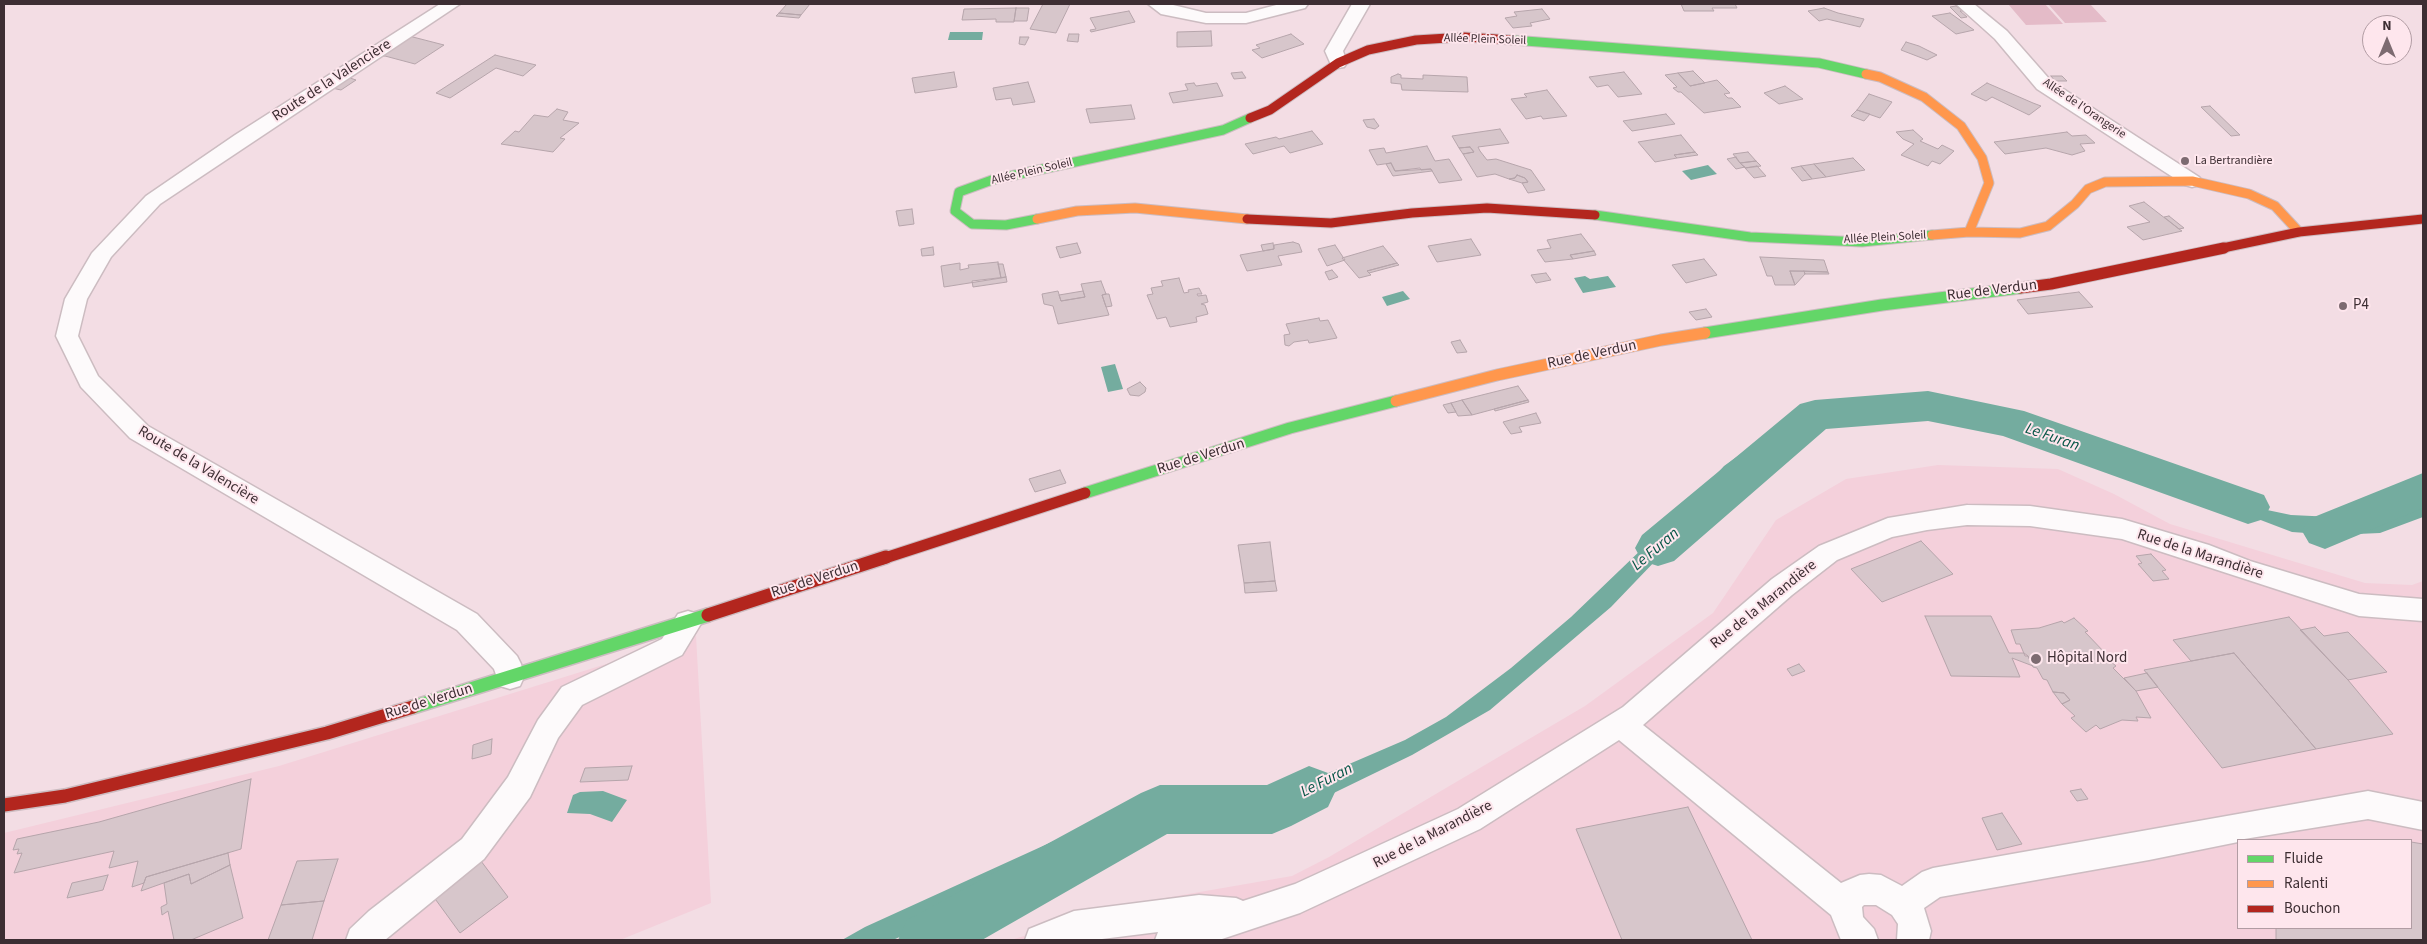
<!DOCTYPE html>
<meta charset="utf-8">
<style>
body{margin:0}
#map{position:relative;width:2427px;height:944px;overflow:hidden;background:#f3dde4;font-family:"Source Sans 3",sans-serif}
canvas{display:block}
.frame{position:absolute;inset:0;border:5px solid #3d2e33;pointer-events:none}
.legend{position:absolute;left:2237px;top:839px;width:175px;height:90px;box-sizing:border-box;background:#fee6ed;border:1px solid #b19ca3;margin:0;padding:6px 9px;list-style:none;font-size:15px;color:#3d2e33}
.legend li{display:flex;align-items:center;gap:10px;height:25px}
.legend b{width:25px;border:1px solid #b19ca3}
.north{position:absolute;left:2362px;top:15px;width:50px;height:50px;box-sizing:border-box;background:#fee6ed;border:1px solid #b19ca3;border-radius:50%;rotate:0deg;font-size:14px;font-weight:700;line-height:20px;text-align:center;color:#3d2e33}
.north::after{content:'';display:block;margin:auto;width:18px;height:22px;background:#7d6b71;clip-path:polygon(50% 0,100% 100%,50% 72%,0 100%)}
</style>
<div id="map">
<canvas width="2427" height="944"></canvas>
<div class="frame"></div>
<ul class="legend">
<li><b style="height:6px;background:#63d668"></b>Fluide</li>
<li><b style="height:6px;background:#ff974d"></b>Ralenti</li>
<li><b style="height:6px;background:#b3261e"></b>Bouchon</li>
</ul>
<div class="north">N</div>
</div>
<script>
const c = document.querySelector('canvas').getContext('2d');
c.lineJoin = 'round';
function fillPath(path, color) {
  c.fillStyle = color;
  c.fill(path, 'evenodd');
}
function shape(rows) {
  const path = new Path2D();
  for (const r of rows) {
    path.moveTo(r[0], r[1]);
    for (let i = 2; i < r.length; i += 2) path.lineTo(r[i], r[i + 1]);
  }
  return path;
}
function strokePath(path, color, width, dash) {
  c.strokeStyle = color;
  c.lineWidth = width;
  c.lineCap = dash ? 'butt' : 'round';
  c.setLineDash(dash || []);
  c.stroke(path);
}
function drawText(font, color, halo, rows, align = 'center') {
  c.font = font + ' "Source Sans 3",sans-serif';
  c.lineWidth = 4;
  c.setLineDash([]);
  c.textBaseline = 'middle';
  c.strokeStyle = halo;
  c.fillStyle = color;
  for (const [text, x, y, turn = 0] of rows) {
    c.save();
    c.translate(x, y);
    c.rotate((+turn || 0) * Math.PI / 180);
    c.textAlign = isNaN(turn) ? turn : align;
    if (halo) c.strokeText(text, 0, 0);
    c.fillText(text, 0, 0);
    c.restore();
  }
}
const built = shape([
 [1938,465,2058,469,2114,494,2170,524,2365,583,2412,585,2423,581,2423,940,1011,940,1119,906,1292,876,1329,857,1585,706,1713,613,1776,520,1846,479],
 [2238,840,2411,840,2411,928,2238,928],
 [696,636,711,903,620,940,4,940,4,833,279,766]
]);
const green = shape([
 [2008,4,2045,4,2063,24,2026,25],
 [2048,4,2090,4,2107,22,2065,23]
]);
const water = shape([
 [950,32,983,32,982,40,948,40],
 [1708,165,1717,174,1691,180,1682,171],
 [1585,276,1590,279,1608,276,1616,287,1583,293,1574,278],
 [1403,291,1410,299,1387,306,1382,297],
 [1115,364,1123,389,1108,392,1101,367],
 [1886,396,1932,400,1982,415,2029,420,2086,436,2188,474,2248,506,2291,515,2333,517,2365,513,2397,503,2423,492,2423,517,2380,533,2335,535,2292,532,2224,506,2178,479,2159,471,2024,430,1946,419,1888,407,1836,415,1782,440,1770,450,1729,484,1611,607,1490,710,1412,755,1274,822,1260,826,1182,820,1157,821,893,940,842,940,865,927,1078,830,1140,808,1172,803,1248,812,1312,780,1405,740,1446,717,1511,668,1571,617,1693,500,1724,466,1789,419,1810,407,1843,400],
 [603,791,627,800,612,822,590,814,567,813,573,795,580,792]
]);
const river = shape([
 [1928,391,2024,411,2264,495,2270,507,2264,519,2248,524,2003,436,1928,421,1826,429,1674,561,1658,566,1642,561,1635,548,1642,535,1800,404,1815,400,1928,391],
 [2423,473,2423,508,2325,549,2309,543,2302,531,2309,519,2423,473],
 [1309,766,1328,773,1336,790,1328,807,1291,826,1272,834,1167,834,982,940,898,940,907,920,1141,793,1160,785,1267,785,1309,766]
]);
const building = shape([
 [787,4,810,4,801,15,779,13,787,4],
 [1043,4,1070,4,1056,33,1030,29,1043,4],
 [1681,4,1735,4,1737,8,1712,8,1714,11,1684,11,1681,4],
 [1956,6,1963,11,1960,11,1967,17,1961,18,1950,7,1956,6],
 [1016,8,1029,8,1027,21,1014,21,1016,8],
 [1016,8,1014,22,996,22,996,19,962,20,964,9,1016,8],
 [1824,8,1838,13,1864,19,1860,27,1827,19,1819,21,1808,11,1824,8],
 [1542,9,1550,19,1530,23,1532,26,1513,28,1505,18,1517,16,1514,12,1542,9],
 [1129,11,1135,22,1091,32,1090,30,1096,29,1090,18,1129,11],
 [779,13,801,15,799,18,776,16,779,13],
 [1950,13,1974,30,1956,34,1932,16,1950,13],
 [1211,31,1212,46,1177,47,1177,32,1211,31],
 [1069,34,1079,34,1078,42,1067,41,1069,34],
 [1291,34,1304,44,1262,58,1252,50,1260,48,1256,45,1291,34],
 [409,36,444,45,415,64,385,56,378,57,409,36],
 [1020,37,1029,37,1025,45,1019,44,1020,37],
 [1906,42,1919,46,1937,55,1927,60,1901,50,1906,42],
 [495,55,536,65,523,76,496,68,450,98,436,93,495,55],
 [1693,71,1705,83,1690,86,1678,73,1693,71],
 [954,72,957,87,915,93,912,78,954,72],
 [1242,72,1246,78,1234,79,1231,73,1242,72],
 [1624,72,1642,94,1618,97,1608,85,1597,87,1589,77,1624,72],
 [1678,73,1690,86,1717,80,1730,93,1724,94,1728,98,1732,98,1741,107,1704,113,1681,92,1678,92,1673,88,1677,87,1665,75,1678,73],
 [1398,74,1401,75,1401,78,1423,79,1423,75,1467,77,1468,92,1402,90,1401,84,1391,83,1391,77,1398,74],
 [2051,76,2062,76,2067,81,2055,81,2051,76],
 [347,77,356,80,341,90,332,88,347,77],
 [1028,82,1035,102,1013,105,1011,98,996,100,993,88,1028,82],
 [1194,83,1196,86,1217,83,1223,96,1173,103,1169,93,1188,90,1185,84,1194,83],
 [1987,83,2033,103,2041,106,2029,115,1992,97,1986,101,1971,94,1987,83],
 [1785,86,1803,99,1779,104,1764,93,1785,86],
 [1547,90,1567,116,1543,119,1541,116,1526,119,1511,99,1527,97,1524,94,1547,90],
 [1869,94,1892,102,1880,118,1857,110,1869,94],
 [1131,105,1135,119,1090,123,1086,109,1131,105],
 [2210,106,2240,135,2231,136,2201,107,2210,106],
 [557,109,568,112,563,120,579,123,560,138,565,139,553,152,501,144,515,131,519,132,534,115,548,117,557,109],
 [1857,110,1870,114,1864,121,1851,116,1857,110],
 [1666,114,1675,124,1632,131,1623,121,1666,114],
 [1374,119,1379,126,1375,129,1367,127,1363,120,1374,119],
 [1500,129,1509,143,1478,147,1480,151,1487,160,1496,159,1531,170,1545,190,1528,193,1522,183,1528,182,1525,178,1517,175,1515,178,1509,179,1495,174,1477,177,1463,154,1474,152,1470,147,1459,148,1452,136,1500,129],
 [1913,130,1923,139,1920,141,1938,149,1942,145,1954,151,1940,164,1932,161,1928,166,1901,155,1914,144,1903,139,1896,132,1913,130],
 [1312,131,1323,144,1290,153,1284,146,1253,154,1245,144,1276,137,1279,139,1312,131],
 [2067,132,2072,136,2086,135,2095,143,2080,144,2085,151,2072,155,2046,148,2005,154,1994,142,2067,132],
 [1681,135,1695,152,1674,155,1677,158,1655,162,1638,142,1681,135],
 [1427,146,1435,161,1449,159,1462,180,1439,183,1431,169,1395,171,1391,163,1377,165,1369,150,1384,148,1386,153,1427,146],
 [1470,147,1474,152,1463,154,1459,148,1470,147],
 [1695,152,1698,155,1677,158,1674,155,1695,152],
 [1748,152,1756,161,1740,163,1733,154,1748,152],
 [1736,157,1740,163,1745,167,1736,169,1727,159,1736,157],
 [1853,158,1865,170,1826,177,1814,164,1853,158],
 [1756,161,1761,166,1745,168,1740,163,1756,161],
 [1391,163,1395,171,1420,168,1421,170,1431,169,1432,171,1393,176,1386,164,1391,163],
 [1814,164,1826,177,1812,179,1801,166,1814,164],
 [1757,166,1766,176,1754,178,1745,168,1757,166],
 [1801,166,1812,179,1802,181,1791,168,1801,166],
 [1517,175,1525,178,1528,182,1522,183,1509,179,1515,178,1517,175],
 [2144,202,2179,229,2182,231,2143,240,2127,227,2150,222,2129,206,2144,202],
 [912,209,914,224,899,226,896,211,912,209],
 [2169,216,2184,228,2179,229,2164,217,2169,216],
 [1581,234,1594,251,1570,255,1573,259,1545,262,1537,250,1551,248,1547,240,1581,234],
 [1471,239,1481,255,1437,262,1428,246,1471,239],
 [1293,242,1299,244,1302,252,1278,256,1282,265,1247,271,1240,255,1274,249,1274,245,1293,242],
 [1077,243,1081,253,1060,258,1056,247,1077,243],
 [1273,243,1274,249,1263,251,1261,245,1273,243],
 [1335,245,1345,260,1327,266,1318,249,1335,245],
 [1383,246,1397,263,1367,271,1371,275,1359,278,1342,258,1383,246],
 [933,247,934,255,922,256,921,249,933,247],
 [1594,251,1596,255,1573,259,1570,255,1594,251],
 [1760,257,1824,260,1828,272,1790,271,1795,285,1775,285,1772,276,1767,276,1760,257],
 [1704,259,1717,275,1686,283,1672,265,1704,259],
 [998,262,1001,278,944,287,941,266,960,263,960,270,969,268,968,265,998,262],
 [1397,263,1399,265,1369,273,1367,271,1397,263],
 [998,264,1003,264,1006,277,1001,278,998,264],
 [1332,270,1338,277,1329,280,1325,272,1332,270],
 [1790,271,1804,271,1805,274,1795,285,1790,271],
 [1804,271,1828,272,1829,274,1805,274,1804,271],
 [1546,273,1551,280,1536,283,1531,275,1546,273],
 [1006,277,1007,282,973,287,972,281,1006,277],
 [1179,278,1184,293,1189,292,1188,290,1199,288,1202,294,1197,294,1198,296,1206,295,1208,302,1201,304,1205,305,1208,314,1196,317,1197,322,1170,327,1166,317,1157,319,1147,295,1153,294,1151,288,1163,286,1161,281,1179,278],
 [1101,281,1106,294,1102,295,1109,315,1058,324,1053,306,1044,304,1042,294,1058,291,1061,301,1085,297,1081,284,1101,281],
 [1083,291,1085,297,1061,301,1059,295,1083,291],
 [2079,292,2093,307,2028,314,2017,300,2079,292],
 [1106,294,1109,294,1112,306,1106,307,1102,295,1106,294],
 [1706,309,1712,317,1696,320,1689,312,1706,309],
 [1319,318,1320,321,1328,320,1337,338,1309,343,1308,340,1294,342,1289,346,1285,345,1284,335,1290,334,1286,324,1319,318],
 [1460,340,1467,352,1457,353,1451,342,1460,340],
 [1140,382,1146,388,1145,392,1139,396,1130,395,1127,389,1140,382],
 [1518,386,1528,400,1472,415,1462,400,1518,386],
 [1462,400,1472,415,1458,416,1451,403,1462,400],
 [1528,400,1529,402,1495,411,1494,409,1528,400],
 [1451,403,1456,412,1448,413,1443,405,1451,403],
 [1536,413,1541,423,1519,427,1522,432,1511,434,1503,422,1536,413],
 [1060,470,1066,483,1035,492,1029,479,1060,470],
 [1921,541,1953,574,1882,602,1851,569,1921,541],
 [1270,542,1275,581,1244,583,1238,545,1270,542],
 [2151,554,2166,570,2162,571,2169,579,2153,581,2138,564,2142,563,2136,556,2151,554],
 [1275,581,1277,591,1245,593,1244,583,1275,581],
 [1925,616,1991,616,2009,653,2024,653,2028,656,2033,666,2012,658,2020,677,1951,676,1925,616],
 [2289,617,2348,680,2393,734,2316,749,2234,653,2191,661,2173,640,2289,617],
 [2074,618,2088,631,2085,632,2106,654,2104,656,2116,666,2113,668,2136,691,2151,718,2136,717,2138,721,2122,720,2100,729,2096,725,2086,732,2071,718,2075,716,2062,704,2070,700,2064,693,2053,692,2047,680,2043,679,2037,668,2033,667,2028,656,2025,656,2020,644,2016,644,2011,630,2039,628,2062,621,2064,623,2074,618],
 [2315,627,2324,636,2348,632,2387,672,2348,680,2300,630,2315,627],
 [2234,653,2316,749,2222,768,2144,670,2234,653],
 [1799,664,1805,671,1792,676,1787,669,1799,664],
 [2147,673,2158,687,2136,691,2124,678,2147,673],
 [2053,692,2064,693,2070,700,2062,704,2053,692],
 [492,739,491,754,472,759,473,745,492,739],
 [632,766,628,780,580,782,585,768,632,766],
 [251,779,241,849,146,877,144,883,132,887,138,861,109,868,114,851,14,873,22,853,17,854,19,849,13,850,17,839,99,822,251,779],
 [2081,789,2088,799,2077,801,2070,791,2081,789],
 [1688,807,1752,940,1622,940,1576,829,1688,807],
 [2002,813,2022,844,1997,850,1982,818,2002,813],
 [2411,842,2423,844,2423,940,2276,940,2276,928,2411,928,2411,842],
 [228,853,230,865,191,884,189,874,141,891,146,877,228,853],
 [338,859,324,901,281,905,297,861,338,859],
 [481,861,508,897,460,933,433,896,481,861],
 [230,865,243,918,191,940,174,940,168,911,162,915,161,907,167,904,164,883,189,874,191,884,230,865],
 [108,875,103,890,67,898,72,883,108,875],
 [324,901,312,940,268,940,281,905,324,901]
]);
const street = shape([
 [440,4,460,4,160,204,111,257,87,299,78,336,98,376,148,426,477,614,517,656,521,664,524,677,520,686,510,689,500,686,494,669,457,630,130,438,81,387,56,336,65,299,92,253,146,196,235,135,440,4],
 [1148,4,1169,4,1206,13,1246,13,1280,4,1308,4,1305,8,1246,23,1206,23,1161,14,1148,4],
 [1352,4,1370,4,1343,51,1347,63,1344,67,1338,68,1332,67,1325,51,1352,4],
 [1956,4,1974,4,2007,31,2051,81,2199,177,2202,181,2199,185,2192,187,2185,185,2037,89,1995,39,1956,4],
 [1967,505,2030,506,2122,519,2209,545,2250,561,2359,594,2423,599,2423,621,2359,616,2122,539,2030,526,1967,525,1927,530,1892,537,1837,560,1792,595,1643,725,1841,883,1860,875,1869,874,1881,875,1902,886,1922,872,1933,868,2368,791,2423,802,2423,830,2368,819,2238,840,2238,842,2149,860,1940,897,1924,908,1931,931,1929,940,1897,940,1898,924,1892,915,1876,905,1864,905,1862,907,1863,917,1874,929,1878,940,1841,940,1831,915,1619,740,1480,829,1300,913,1219,940,1155,940,1158,932,1094,940,1025,940,1029,929,1074,911,1199,895,1236,898,1243,901,1295,884,1458,809,1623,707,1772,579,1819,546,1888,518,1967,505],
 [688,611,698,614,702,622,682,655,582,705,558,738,530,797,484,859,385,940,346,940,350,929,369,911,462,839,508,777,538,720,562,687,662,639,678,614,688,611]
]);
const fastFar2 = shape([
 [1512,40,1819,63,1866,74],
 [1595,215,1750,237,1862,242,1932,235],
 [1037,219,1006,225,972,224,955,211,959,192,992,180,1223,130,1250,118]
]);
const fastFar1 = shape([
 [1705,333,1882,305,2020,288],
 [1085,493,1290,428,1396,401]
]);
const fast = shape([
 [413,707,708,615]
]);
const slowFar1 = shape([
 [1866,74,1880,77,1924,97,1961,126,1982,158,1989,183,1969,232],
 [1037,219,1077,211,1135,208,1247,219],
 [1932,235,1969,232,2020,233,2048,226,2075,204,2088,189,2105,182,2192,181,2249,194,2275,206,2299,232]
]);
const slow = shape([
 [1396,401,1497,375,1661,340,1705,333]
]);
const jamFar2 = shape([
 [1250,118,1270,110,1338,63,1368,50,1416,40,1464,37,1512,40],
 [1247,219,1331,223,1412,213,1487,208,1595,215],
 [2218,249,2299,232,2423,219]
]);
const jamFar1 = shape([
 [2020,288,2051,284,2224,248],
 [882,559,1085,493]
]);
const jam = shape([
 [708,615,886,557],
 [4,805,65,796,327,733,413,707]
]);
const markers = [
 [2185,161,5,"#7d6b71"],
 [2343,306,5,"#7d6b71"],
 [2036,659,6,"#7d6b71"]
];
const farStreetnames = [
 ["Allée Plein Soleil",1485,40,2],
 ["Allée de l'Orangerie",2084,109,34],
 ["Allée Plein Soleil",1032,172,-13],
 ["Allée Plein Soleil",1885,238,-3]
];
const farPoinames = [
 ["La Bertrandière",2195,161]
];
const streetNames = [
 ["Route de la Valencière",332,81,-33],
 ["Rue de Verdun",1992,291,-7],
 ["Rue de Verdun",1592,355,-12],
 ["Rue de Verdun",1201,457,-17],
 ["Route de la Valencière",198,466,31],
 ["Rue de la Marandière",2200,555,18],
 ["Rue de Verdun",815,580,-18],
 ["Rue de la Marandière",1764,605,-39],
 ["Rue de Verdun",429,702,-17],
 ["Rue de la Marandière",1433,835,-27]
];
const poiNames = [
 ["P4",2353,306],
 ["Hôpital Nord",2047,659]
];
const waterNames = [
 ["Le Furan",2052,438,19],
 ["Le Furan",1656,550,-40],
 ["Le Furan",1327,781,-27]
];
fillPath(built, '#f4d0db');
fillPath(green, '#e4bbc8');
fillPath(water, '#74ac9f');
fillPath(river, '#74ac9f');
fillPath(building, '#d7c6cb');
strokePath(building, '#b6a5ab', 1);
strokePath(street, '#ccbcc1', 3);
strokePath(fastFar2, '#ccbcc1', 11);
strokePath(fastFar1, '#ccbcc1', 13);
strokePath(fast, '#ccbcc1', 16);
strokePath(slowFar1, '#ccbcc1', 11);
strokePath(slow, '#ccbcc1', 13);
strokePath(jamFar2, '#ccbcc1', 11);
strokePath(jamFar1, '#ccbcc1', 13);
strokePath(jam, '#ccbcc1', 16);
fillPath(street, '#fdfafb');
strokePath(fastFar2, '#63d668', 9);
strokePath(fastFar1, '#63d668', 11);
strokePath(fast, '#63d668', 13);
strokePath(slowFar1, '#ff974d', 9);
strokePath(slow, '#ff974d', 11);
strokePath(jamFar2, '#b3261e', 9);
strokePath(jamFar1, '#b3261e', 11);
strokePath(jam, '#b3261e', 13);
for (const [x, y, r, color] of markers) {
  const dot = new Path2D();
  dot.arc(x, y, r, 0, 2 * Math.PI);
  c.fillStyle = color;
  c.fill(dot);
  strokePath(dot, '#fee6ed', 2);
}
drawText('12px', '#3d2e33', '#fee6ed', farStreetnames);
drawText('12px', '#3d2e33', '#fee6ed', farPoinames, 'left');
drawText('15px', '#3d2e33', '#fee6ed', streetNames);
drawText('15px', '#3d2e33', '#fee6ed', poiNames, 'left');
drawText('italic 16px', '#045445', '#fee6ed', waterNames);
</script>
